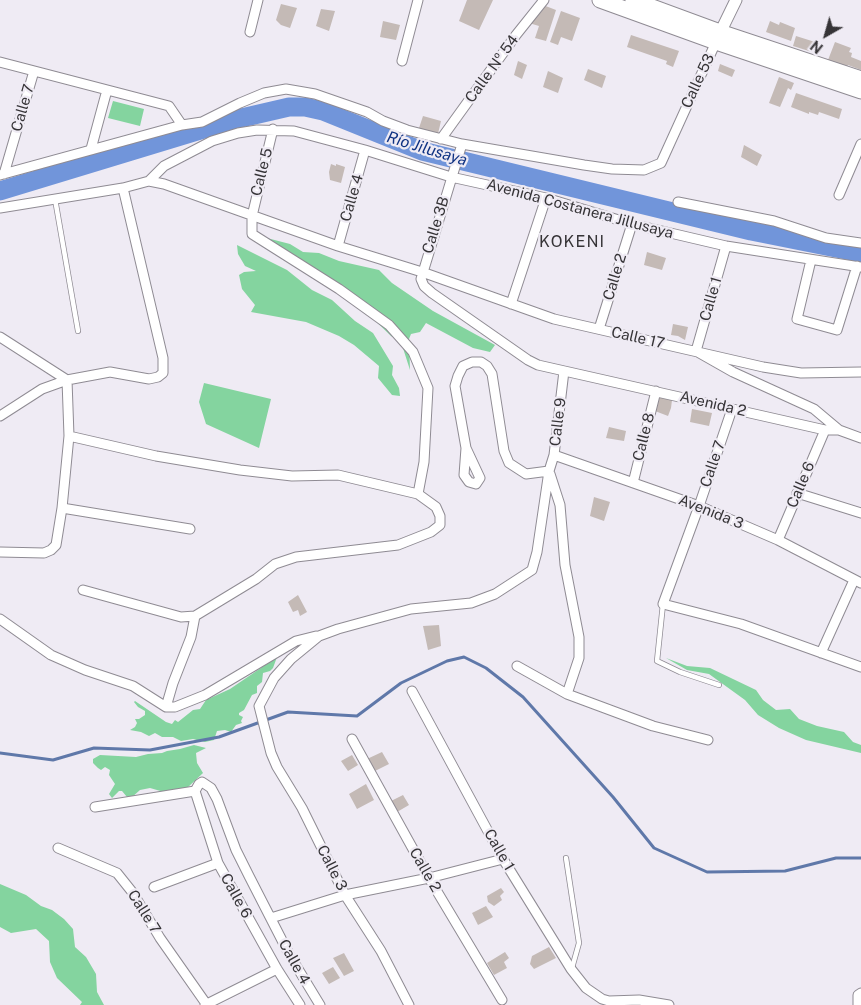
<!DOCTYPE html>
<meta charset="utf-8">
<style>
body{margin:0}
#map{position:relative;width:861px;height:1005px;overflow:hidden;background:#efebf4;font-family:"Public Sans",sans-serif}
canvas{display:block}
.north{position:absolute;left:801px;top:10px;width:50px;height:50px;-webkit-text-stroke:4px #efebf4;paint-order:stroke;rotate:218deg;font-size:14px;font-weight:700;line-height:20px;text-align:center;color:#363437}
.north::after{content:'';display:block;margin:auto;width:18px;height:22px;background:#363437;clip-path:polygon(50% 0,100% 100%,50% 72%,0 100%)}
</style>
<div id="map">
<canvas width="861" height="1005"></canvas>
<div class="north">N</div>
</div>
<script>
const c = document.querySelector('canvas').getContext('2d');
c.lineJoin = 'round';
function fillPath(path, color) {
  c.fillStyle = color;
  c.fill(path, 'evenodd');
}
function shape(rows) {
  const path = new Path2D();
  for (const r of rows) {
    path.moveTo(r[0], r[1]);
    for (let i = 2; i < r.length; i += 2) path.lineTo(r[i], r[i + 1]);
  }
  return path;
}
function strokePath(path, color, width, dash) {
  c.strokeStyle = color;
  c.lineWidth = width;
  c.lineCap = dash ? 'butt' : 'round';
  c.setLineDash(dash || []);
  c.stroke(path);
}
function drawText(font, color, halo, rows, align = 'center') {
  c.font = font + ' "Public Sans",sans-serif';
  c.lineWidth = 4.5;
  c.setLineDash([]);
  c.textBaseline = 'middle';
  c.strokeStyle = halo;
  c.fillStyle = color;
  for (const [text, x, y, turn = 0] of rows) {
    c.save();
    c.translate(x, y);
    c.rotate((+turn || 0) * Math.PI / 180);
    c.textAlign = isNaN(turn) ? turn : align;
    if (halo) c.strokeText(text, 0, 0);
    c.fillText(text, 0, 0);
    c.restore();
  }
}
const green = shape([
 [113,101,144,109,140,126,108,118],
 [259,236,290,244,303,252,319,253,339,261,379,270,392,283,433,311,495,345,490,352,473,348,426,323,420,332,411,334,409,339,410,370,401,342,391,336,358,304],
 [237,245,287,270,312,290,332,300,355,321,373,333,393,366,392,375,399,388,400,396,392,395,378,378,379,366,354,345,339,336,306,322,251,312,255,305,242,289,239,275,244,272,256,271,245,266,238,254],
 [204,383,271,399,259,448,206,424,199,402],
 [277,657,273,668,270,671,263,673,262,682,257,686,257,693,252,695,244,710,239,713,239,715,243,717,241,721,242,723,236,725,231,732,225,730,217,731,214,740,205,742,193,739,181,741,173,737,162,737,155,733,149,736,141,732,130,730,135,727,137,723,135,719,139,719,145,715,145,711,138,707,134,702,135,701,166,722,172,724,175,720,178,722,193,710,200,709,206,700,230,689],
 [666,658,687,666,710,668,756,690,763,700,776,710,790,709,799,719,817,726,844,732,853,742,861,745,861,753,806,740,779,728,758,715,745,700,709,674,687,670],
 [194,745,206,748,196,753,197,763,203,773,186,789,181,788,164,792,150,788,140,790,131,798,127,797,122,791,119,791,112,798,109,794,115,784,109,775,110,770,105,767,101,770,98,768,93,763,93,759,100,755,136,757,148,754,162,753,167,751,180,749],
 [0,884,26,895,41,906,52,910,64,919,73,929,75,947,86,957,96,974,97,992,104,1005,80,1005,82,1002,57,978,50,962,49,941,36,929,11,933,0,927]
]);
const stream = shape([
 [0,753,53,760,94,748,150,750,219,737,288,712,357,716,401,683,447,661,464,657,486,668,523,697,613,797,654,848,707,872,785,871,836,858,861,858]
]);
const river = shape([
 [0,191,237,119,289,107,305,107,323,111,422,151,751,231,861,253]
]);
const building = shape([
 [467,0,493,0,479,30,459,21],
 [281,4,297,8,290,28,281,25,276,20],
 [543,5,556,10,546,41,535,38,539,26,529,23],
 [321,9,335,11,329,31,316,26],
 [561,11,580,18,572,41,561,37,558,45,550,42],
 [383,21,400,25,396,40,380,37],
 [770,21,779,25,780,22,795,28,791,41,766,32],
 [631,35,679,51,673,67,666,64,667,61,627,47],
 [796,36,815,42,812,52,793,46],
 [835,42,851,48,849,52,852,53,851,57,861,61,861,70,848,65,847,67,828,60],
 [518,61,527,65,522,79,514,75],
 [720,64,735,70,732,77,718,71],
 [588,69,606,76,602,88,584,80],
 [548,71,563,78,558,93,543,87],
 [779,77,794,83,791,90,788,88,780,107,769,103],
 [796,93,842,109,839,119,819,112,818,115,809,112,809,114,791,107],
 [423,116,441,121,437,138,418,131],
 [744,145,762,155,757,166,741,157],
 [331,164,336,166,336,164,345,167,341,183,330,180,329,172],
 [647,252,666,258,662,270,644,265],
 [673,324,688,327,685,340,678,336,671,335],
 [658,397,672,400,671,408,668,416,655,411],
 [692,409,712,413,709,426,690,422],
 [609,427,626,431,624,441,606,438],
 [594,497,610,502,604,521,590,516],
 [298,595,307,612,300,616,298,610,293,612,288,602],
 [439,625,441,646,428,650,423,626],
 [382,752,389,764,375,771,367,759],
 [352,755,358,765,348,771,341,761],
 [366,784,374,800,357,809,349,794],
 [403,795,409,805,397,812,391,801],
 [501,888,504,892,500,896,502,900,494,906,488,902,487,896],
 [486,906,493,917,478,925,472,913],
 [549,947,556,958,534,969,530,964,532,956],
 [505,952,509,958,504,962,507,968,494,975,487,963],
 [344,953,354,971,344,976,333,958],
 [333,967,340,978,329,984,322,973]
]);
const service = shape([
 [55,199,78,331],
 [663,604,657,661,680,672,719,685],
 [566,858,579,943,572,968]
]);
const minor = shape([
 [250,32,258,0],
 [716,42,661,163,644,170,612,169,584,165,462,144,421,279,424,286,432,293,528,360,538,365,825,430,839,430,861,438],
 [402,61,418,0],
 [0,62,169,106,182,125],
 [273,129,252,216,252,234,339,289,389,325,413,352,428,388,424,462,418,494],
 [441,139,516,35,544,0],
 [91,149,107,90],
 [4,174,34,71],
 [0,175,182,125,202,122,240,103,264,93,286,89,315,94,367,112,383,121,407,130,462,144],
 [149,181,164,166,212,141,238,133,257,130,294,131,365,150,451,177,546,198,632,224,726,246,861,267],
 [839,195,861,144],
 [678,202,774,221,826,238,861,243],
 [0,208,123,188,149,181,164,184,338,246,422,272,554,319,763,367,801,373,861,372],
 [338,246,365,150],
 [726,246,696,351,733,372,814,409,839,430],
 [811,260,797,319,837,330,857,266],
 [511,304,546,198],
 [599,329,632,224],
 [0,337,67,380,69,436,62,508,56,545,51,550,44,553,0,552],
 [732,409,699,506,663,604,741,624,861,667],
 [0,416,42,389,67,380,110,372,149,379,158,377,163,373,163,358,123,188],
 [69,436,156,456,240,470,292,476,338,475,418,494,436,507,440,516,440,525,431,532,398,545,296,557,275,564,256,579,195,616,181,617,83,590],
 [466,448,464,475,469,482,476,484,480,478,466,448,455,386,458,376,463,366,472,362,481,362,487,366,492,374,504,451,509,463,526,474,549,471],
 [554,455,699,506,778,540,861,583],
 [550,474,560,505,565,565,579,637,579,658,567,694],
 [633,483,656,391],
 [797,493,861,513],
 [62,508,190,529],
 [778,540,825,430],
 [0,619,51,655,85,670,133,686,166,707,175,707,205,695,296,641,316,636],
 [821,653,854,580],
 [517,666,567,694,653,726,708,740],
 [412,691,503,859,571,969,586,988,602,999,609,1001,639,1000,669,1005],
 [166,707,173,683,191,637,195,616],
 [352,739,429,878,502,1000],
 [95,807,195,791],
 [58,848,117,873,133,893,160,938,207,1005],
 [154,887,218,863],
 [271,918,345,895,429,878,503,859],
 [205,1005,277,969],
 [300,1005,277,969,218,863,195,791,199,784,202,782,211,788,217,799,236,850,249,876,289,954,320,1005],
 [409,1005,381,951,345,895,302,808,277,767,271,753,259,706,274,678,291,659,319,636,338,629,411,609,471,603,495,594,532,570,537,552,549,471,554,455,564,371],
 [858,1005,858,995,861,993]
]);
const tertiary = shape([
 [717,39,736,0]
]);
const primary = shape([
 [600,0,716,42,861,91],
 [633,0,720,32,861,79]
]);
const streetNames = [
 ["Calle Nº 54",492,69,-54],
 ["Calle 53",698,81,-65],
 ["Calle 7",23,108,-74],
 ["Calle 5",262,172,-76],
 ["Calle 4",352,198,-74],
 ["Avenida Costanera Jillusaya",580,209,15],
 ["Calle 3B",436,225,-73],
 ["Calle 2",615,277,-73],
 ["Calle 1",711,299,-74],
 ["Calle 17",638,338,13],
 ["Avenida 2",713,404,13],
 ["Calle 9",558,422,-83],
 ["Calle 8",644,437,-76],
 ["Calle 7",713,464,-71],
 ["Calle 6",801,485,-67],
 ["Avenida 3",711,512,22],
 ["Calle 1",499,850,60],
 ["Calle 3",332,868,63],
 ["Calle 2",425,870,60],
 ["Calle 6",236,896,61],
 ["Calle 7",144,912,58],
 ["Calle 4",294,962,61]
];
const waterNames = [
 ["Río Jilusaya",427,149,17]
];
const neighbourhoodNames = [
 ["KOKENI",572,242]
];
fillPath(green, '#84d49f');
strokePath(stream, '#5f78a9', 3);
strokePath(river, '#7195da', 19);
fillPath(building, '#c4bab6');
strokePath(service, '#8f8b93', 6);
strokePath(minor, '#8f8b93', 11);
strokePath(tertiary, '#8f8b93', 13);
strokePath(primary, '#8f8b93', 17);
strokePath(service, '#fff', 4.5);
strokePath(minor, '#fff', 9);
strokePath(tertiary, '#fff', 11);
strokePath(primary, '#fff', 15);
drawText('15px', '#363437', '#efebf4', streetNames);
drawText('italic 16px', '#0f3282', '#efebf4', waterNames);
c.letterSpacing = '1px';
drawText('16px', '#363437', '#efebf4', neighbourhoodNames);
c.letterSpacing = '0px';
</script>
